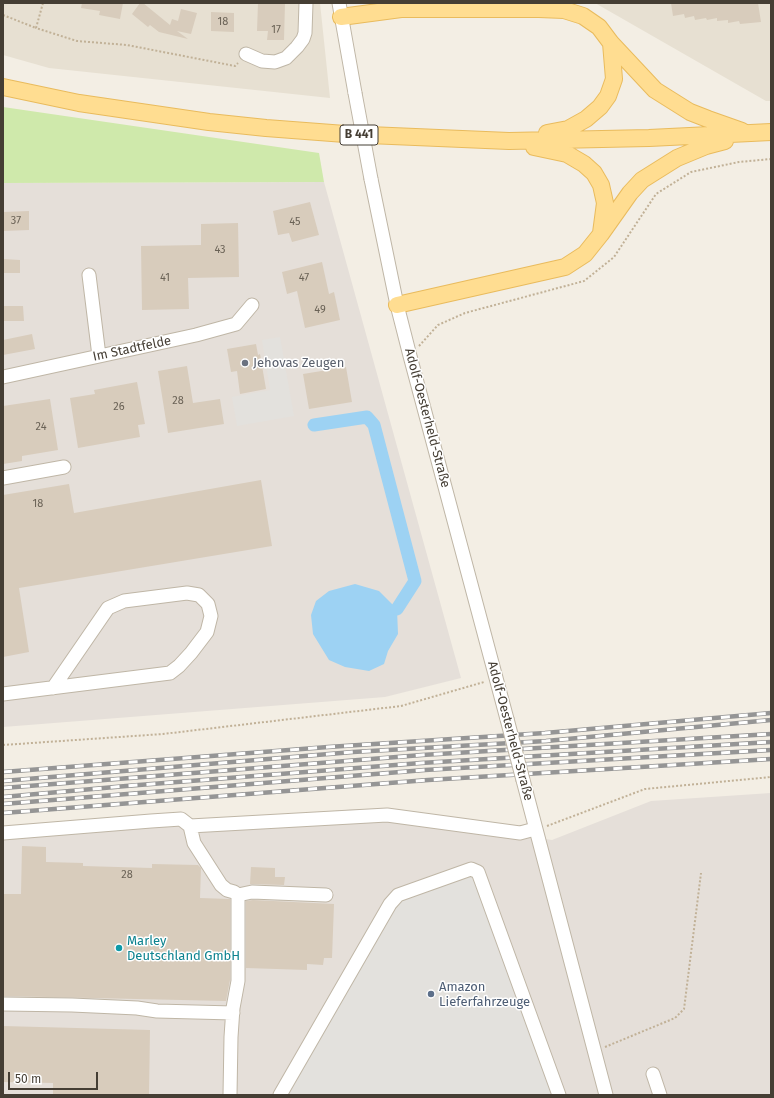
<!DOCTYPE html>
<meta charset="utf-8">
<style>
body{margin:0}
#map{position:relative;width:774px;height:1098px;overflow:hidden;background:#f3eee4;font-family:"Fira Sans",sans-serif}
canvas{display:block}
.frame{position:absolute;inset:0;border:4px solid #453e34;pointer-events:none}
.scale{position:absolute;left:8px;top:1072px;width:90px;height:18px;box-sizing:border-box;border:2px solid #453e34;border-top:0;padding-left:5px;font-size:12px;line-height:14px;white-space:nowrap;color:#453e34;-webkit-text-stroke:3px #fff;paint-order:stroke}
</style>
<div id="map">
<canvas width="774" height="1098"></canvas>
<div class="frame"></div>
<div class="scale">50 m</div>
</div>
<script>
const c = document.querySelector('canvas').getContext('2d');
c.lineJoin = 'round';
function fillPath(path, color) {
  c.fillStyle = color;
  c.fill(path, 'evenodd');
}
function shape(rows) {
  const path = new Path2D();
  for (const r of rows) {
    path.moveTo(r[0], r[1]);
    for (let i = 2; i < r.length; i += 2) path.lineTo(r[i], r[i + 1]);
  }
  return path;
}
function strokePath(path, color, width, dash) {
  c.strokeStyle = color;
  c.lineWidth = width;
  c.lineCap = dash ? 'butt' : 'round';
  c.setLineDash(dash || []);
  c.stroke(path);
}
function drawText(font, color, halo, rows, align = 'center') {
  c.font = font + ' "Fira Sans",sans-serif';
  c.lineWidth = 3;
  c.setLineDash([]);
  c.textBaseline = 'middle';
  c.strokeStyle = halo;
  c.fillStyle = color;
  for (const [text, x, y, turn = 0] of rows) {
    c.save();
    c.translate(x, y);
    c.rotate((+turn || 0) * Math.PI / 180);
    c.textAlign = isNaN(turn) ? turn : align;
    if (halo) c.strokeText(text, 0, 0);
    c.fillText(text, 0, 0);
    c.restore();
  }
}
const residential = shape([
 [3,3,320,3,330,98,49,68,3,55],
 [595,3,771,3,771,101,766,101]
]);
const industrial = shape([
 [324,182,461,678,385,697,3,727,3,183],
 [771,793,771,1095,3,1095,3,835,359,809,552,840,651,801]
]);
const green = shape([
 [3,107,319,153,324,182,3,183]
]);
const parking = shape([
 [280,337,294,416,237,426,232,397,270,390,262,340],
 [478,863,563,1095,277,1095,394,894]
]);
const water = shape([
 [355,584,379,591,397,609,398,634,388,651,384,664,369,671,345,667,329,660,313,634,311,615,316,601,329,591]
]);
const canal = shape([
 [314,425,367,417,374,425,415,581,397,609]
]);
const building = shape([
 [82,3,123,3,120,19,99,15,100,11,81,8],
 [140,3,143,3,170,25,172,19,178,21,181,9,197,13,191,34,177,31,188,39,159,32,150,25,148,27,132,14],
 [258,3,285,3,284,40,267,40,268,31,257,31],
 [671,3,748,3,748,4,758,3,761,22,740,24,739,21,728,23,728,20,717,21,717,18,707,20,706,18,695,20,694,16,685,18,684,14,673,16],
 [211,12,234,13,234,32,211,31],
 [310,202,319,235,292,242,289,233,278,235,273,211],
 [29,211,29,230,3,231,3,212],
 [238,223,239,277,188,278,189,309,142,310,141,246,201,245,201,224],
 [3,259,20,260,20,273,3,273],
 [322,262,329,294,334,292,340,320,305,328,297,291,287,294,282,272],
 [3,306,23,306,24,321,3,321],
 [32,334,35,349,3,355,3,340],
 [256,344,258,355,260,354,266,389,240,394,237,371,231,372,227,349],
 [187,366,193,403,220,399,224,424,168,433,158,371],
 [346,367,352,402,309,409,303,374],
 [137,382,145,424,138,425,140,437,78,448,70,398,95,394,94,390],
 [50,399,58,450,22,456,22,461,3,464,3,406],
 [261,480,272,546,19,588,29,652,3,657,3,495,69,484,74,513],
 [22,846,46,847,46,862,83,863,83,866,152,868,152,864,198,865,201,868,200,898,230,899,230,980,226,1001,3,996,3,894,21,894],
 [251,867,275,868,275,877,285,877,284,885,250,884],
 [253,900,334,904,332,958,324,958,323,965,307,964,307,970,246,968,246,901],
 [3,1026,150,1030,149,1095,53,1095,53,1083,3,1082]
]);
const path = shape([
 [43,3,36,28,77,41,127,45,235,66,238,63],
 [3,15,36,28],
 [419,346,438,325,465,313,584,281,614,257,656,194,691,172,739,162,771,159],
 [3,745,163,734,401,706,484,682],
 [547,826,645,789,771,777],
 [605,1047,675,1018,684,1009,701,873]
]);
const minor = shape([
 [339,3,355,93],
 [246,54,262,61,275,62,286,58,297,47,303,39,305,33,306,3],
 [371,179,397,305,410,356,507,719],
 [89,275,99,356],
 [3,377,196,335,236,324,252,305],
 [3,478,64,467],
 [3,694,170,673,179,666,191,653,207,632,211,616,208,604,199,595,187,593,124,601,108,608,53,688],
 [523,780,606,1095],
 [190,826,387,815,520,833,535,829],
 [3,833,151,821,181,819,190,826,194,843,221,885,227,890,234,892,238,895,238,981,233,1008,231,1037,230,1095],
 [238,895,252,892,326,895],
 [3,1004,72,1005,137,1008,157,1011,233,1013],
 [653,1074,660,1095],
 [280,1095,390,904,398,895,471,869,478,872,559,1095]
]);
const major = shape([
 [341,17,401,9,539,9,564,10,583,16,599,27,611,43,655,90,690,112,708,119,742,131],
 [3,87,79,103,209,122,266,128,345,134,509,141,649,138,771,132],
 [547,133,568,129,586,119,600,107,608,96,614,79,611,43],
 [534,147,567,154,584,164,594,173,601,185,605,203,601,233],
 [397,305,565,267,585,254,601,234,630,193,642,180,677,158,706,146,725,141]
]);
const rail = shape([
 [3,772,328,747,545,733,771,713],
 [3,781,353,752,546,741,771,720],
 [3,788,422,755,771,734],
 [3,797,126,786,421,763,771,742],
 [3,804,425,770,771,750],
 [3,813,428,780,771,759]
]);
const minorBridge = shape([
 [355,93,371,179],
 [507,719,523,780]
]);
const markers = [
 [245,363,4,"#6b7280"],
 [119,948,4,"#0f9aa8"],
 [431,994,4,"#5c6f8a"]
];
const numberNames = [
 ["18",223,22],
 ["17",276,30],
 ["37",16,221],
 ["45",295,222],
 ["43",220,250],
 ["41",165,278],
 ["47",304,278],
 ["49",320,310],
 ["28",178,401],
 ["26",119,407],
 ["24",41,427],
 ["18",38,504],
 ["28",127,875]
];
const shields = [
 [359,135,38]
];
const shieldNames = [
 ["B 441",359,135]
];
const streetNames = [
 ["Im Stadtfelde",132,349,-12],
 ["Adolf-Oesterheld-Straße",427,418,75],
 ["Adolf-Oesterheld-Straße",510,731,75]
];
const worshipNames = [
 ["Jehovas Zeugen",253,363]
];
const cultureNames = [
 ["Marley",127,941],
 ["Deutschland GmbH",127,956]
];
const serviceNames = [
 ["Amazon",439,987],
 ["Lieferfahrzeuge",439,1002]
];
fillPath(residential, '#e7e0d2');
fillPath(industrial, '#e5dfd9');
fillPath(green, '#cfe9ab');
fillPath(parking, '#e3e1dd');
fillPath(water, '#9dd2f3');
strokePath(canal, '#9dd2f3', 13);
fillPath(building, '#d8ccbc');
strokePath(minor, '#bfb6a6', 15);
strokePath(major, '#e9bb5d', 18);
strokePath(path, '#c1b197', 2, [2, 2]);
strokePath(minor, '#fff', 13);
strokePath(major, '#ffdd91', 16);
strokePath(rail, '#959595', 4.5);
strokePath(rail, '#fff', 3, [9]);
strokePath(minorBridge, '#bfb6a6', 15, []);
strokePath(minorBridge, '#fff', 13);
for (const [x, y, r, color] of markers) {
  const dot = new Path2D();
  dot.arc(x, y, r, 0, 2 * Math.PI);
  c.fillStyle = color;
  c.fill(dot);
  strokePath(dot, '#fff', 1.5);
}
drawText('11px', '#6a6256', null, numberNames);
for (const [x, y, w] of shields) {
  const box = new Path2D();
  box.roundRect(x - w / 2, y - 10, w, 20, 3);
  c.fillStyle = '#fff';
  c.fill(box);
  strokePath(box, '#453e34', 1);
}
drawText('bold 12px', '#453e34', null, shieldNames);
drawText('13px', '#453e34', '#fff', streetNames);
drawText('13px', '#5b616d', '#fff', worshipNames, 'left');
drawText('13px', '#0d838f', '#fff', cultureNames, 'left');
drawText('13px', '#4e5e75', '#fff', serviceNames, 'left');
</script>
